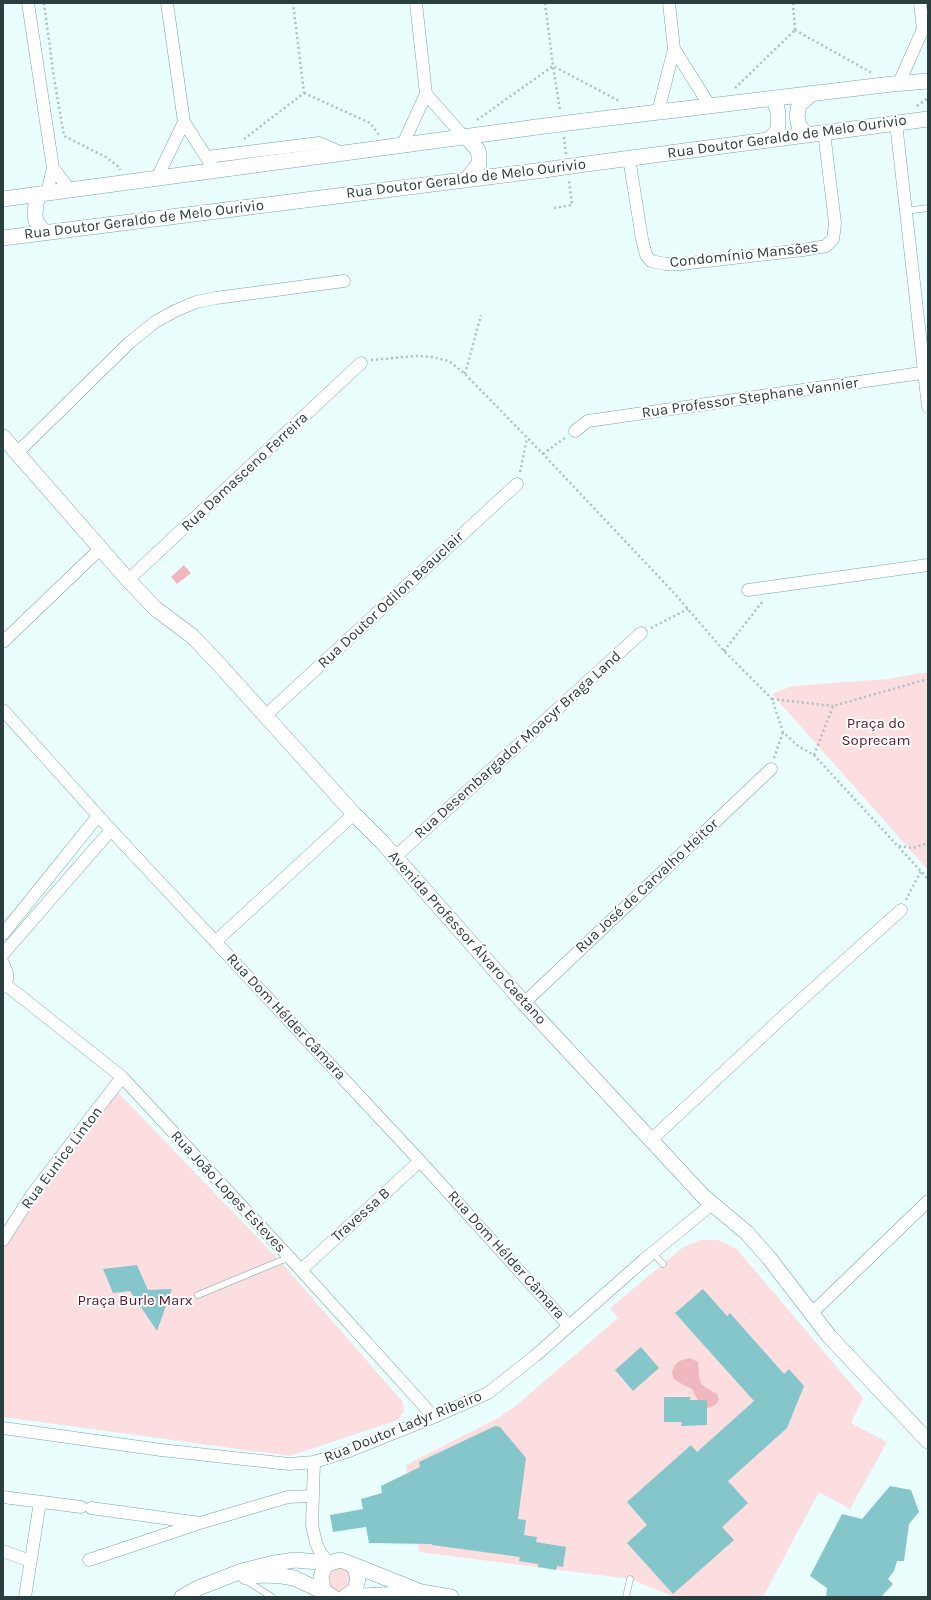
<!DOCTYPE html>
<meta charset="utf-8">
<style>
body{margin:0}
#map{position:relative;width:931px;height:1600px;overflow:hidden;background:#ebfefe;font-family:Karla,sans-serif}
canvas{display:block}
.frame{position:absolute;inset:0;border:4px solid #2b3e3f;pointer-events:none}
</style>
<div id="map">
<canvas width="931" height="1600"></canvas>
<div class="frame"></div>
</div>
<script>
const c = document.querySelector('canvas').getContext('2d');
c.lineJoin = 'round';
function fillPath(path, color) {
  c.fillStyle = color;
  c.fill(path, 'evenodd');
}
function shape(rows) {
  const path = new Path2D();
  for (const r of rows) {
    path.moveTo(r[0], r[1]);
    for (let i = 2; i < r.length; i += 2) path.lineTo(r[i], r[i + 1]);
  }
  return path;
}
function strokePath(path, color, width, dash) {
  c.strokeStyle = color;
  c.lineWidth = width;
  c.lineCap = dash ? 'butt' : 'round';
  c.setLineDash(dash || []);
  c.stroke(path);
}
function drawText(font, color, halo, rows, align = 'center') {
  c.font = font + ' Karla,sans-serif';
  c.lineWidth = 4;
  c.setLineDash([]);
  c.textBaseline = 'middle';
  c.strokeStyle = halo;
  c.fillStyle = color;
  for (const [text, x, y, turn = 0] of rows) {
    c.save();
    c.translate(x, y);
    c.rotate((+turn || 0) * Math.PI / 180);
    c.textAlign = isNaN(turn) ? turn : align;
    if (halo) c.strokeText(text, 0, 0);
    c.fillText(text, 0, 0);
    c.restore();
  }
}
const green = shape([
 [928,672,928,870,772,694,792,686,887,679],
 [113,1087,280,1261,403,1402,404,1411,398,1420,290,1456,3,1417,3,1239],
 [700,1240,718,1240,736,1248,863,1398,851,1423,887,1442,850,1509,819,1492,763,1597,675,1597,630,1579,419,1552,406,1465,498,1418,513,1408,618,1318,610,1308,682,1248],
 [340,1567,348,1570,353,1582,341,1593,337,1593,330,1589,327,1577,332,1569]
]);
const water = shape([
 [184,565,191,573,177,584,171,577],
 [690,1358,698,1362,699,1376,701,1383,705,1387,717,1394,719,1400,715,1405,708,1408,703,1407,700,1405,692,1389,676,1381,673,1377,672,1373,674,1366,679,1361]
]);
const building = shape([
 [137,1265,148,1290,172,1289,157,1331,130,1291,113,1293,103,1269],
 [703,1289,727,1316,730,1313,784,1374,789,1369,804,1386,787,1428,728,1481,748,1503,722,1527,734,1540,673,1594,627,1543,647,1525,627,1502,691,1445,697,1452,754,1401,675,1313],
 [641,1347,659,1368,633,1391,615,1370],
 [664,1397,690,1397,690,1400,707,1400,707,1425,681,1426,682,1422,664,1422],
 [495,1426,500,1427,526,1458,518,1519,526,1520,524,1535,537,1537,536,1542,566,1547,563,1567,557,1566,556,1570,538,1567,538,1564,519,1561,520,1557,432,1545,432,1544,369,1543,366,1527,333,1532,330,1515,363,1509,361,1499,382,1493,381,1486,420,1467,419,1462],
 [890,1486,911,1490,919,1512,909,1524,904,1561,897,1561,894,1571,888,1579,893,1584,881,1597,826,1597,827,1588,810,1576,842,1514,862,1519]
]);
const path = shape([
 [44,3,54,78,64,136,106,157,119,167,120,170],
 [545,3,553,66,560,110],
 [793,3,795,30],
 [795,30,872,73],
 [735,88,795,30],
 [304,93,370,123,379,135],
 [917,106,928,98],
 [477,120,553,66,621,102],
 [564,137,566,154],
 [244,139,304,93,293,3],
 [554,208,572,205,569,181],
 [371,360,416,356,432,357,449,361,465,374,543,454,675,594,724,651,772,699,783,732,798,746,814,755,928,879],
 [465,374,481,315],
 [543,454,566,437],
 [520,472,527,438],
 [651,628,688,609],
 [724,651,763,601],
 [772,699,833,706],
 [814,755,833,706,928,679],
 [774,758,783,732],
 [899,846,913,848,928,843],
 [906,900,921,871]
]);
const service = shape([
 [906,211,928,208],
 [652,1252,663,1264],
 [198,1295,280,1261,290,1258],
 [245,1580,272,1597],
 [626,1597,630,1579]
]);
const minor = shape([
 [28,3,53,168],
 [167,3,184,122,215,171],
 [674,49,710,106],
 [899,83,923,29,920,3],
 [426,94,464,137],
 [658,112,674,49,669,3],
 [896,123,928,407],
 [402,146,426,94,416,3],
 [207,157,319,143,342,153],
 [629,158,642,239,646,255,651,261,666,264,681,264,803,250,826,246,833,239,834,232,835,223,824,132],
 [157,178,184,122],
 [47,193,53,168,70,190],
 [575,431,588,421,928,372],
 [17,453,129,343,155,322,175,311,196,302,216,298,344,281],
 [128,580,361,363],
 [748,590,928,565],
 [3,642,101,548],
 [3,710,111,830,420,1161,568,1325],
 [265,716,517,484],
 [395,857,641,633],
 [3,934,98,816],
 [215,942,354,814],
 [3,954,111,830],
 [3,963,7,973,7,979,3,987],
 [5,984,122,1077,301,1270,434,1417],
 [524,1003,771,769],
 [651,1140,801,1000,901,910],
 [3,1240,31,1196,122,1077],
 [301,1270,420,1161],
 [812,1313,928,1201],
 [3,1428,161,1450,289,1464,314,1462,349,1451,434,1417,488,1393,535,1356,645,1259,712,1204],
 [314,1462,312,1525,316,1543,321,1554,330,1563],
 [3,1497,81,1507],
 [91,1508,200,1523,288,1497,312,1496],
 [3,1551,30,1561],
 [89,1560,197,1524],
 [25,1597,40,1502]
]);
const tertiary = shape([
 [584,121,892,84,928,81],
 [807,135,799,126,797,116,799,105,812,93],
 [466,137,478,150,479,156,479,164,466,180],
 [768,140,776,133,778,128,778,112,774,98],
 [586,164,928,119],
 [40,194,36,203,35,215,36,221,41,229,46,232],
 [3,199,537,127],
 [3,238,544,170],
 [3,437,128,580,156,609,192,636,216,661,354,814,382,842,524,1003,651,1140,704,1197,747,1233,769,1258,829,1336,928,1441],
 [351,1564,421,1592,451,1597],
 [246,1577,264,1575,282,1576,294,1578,326,1593],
 [351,1594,363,1596,416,1593],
 [182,1597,198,1588,242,1571,274,1563,295,1560,330,1563],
 [333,1597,326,1593,323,1588,321,1577,325,1566,330,1563,340,1560,351,1564,355,1568,358,1579,355,1590,345,1597]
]);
const tertiaryBridge = shape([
 [537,127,584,121],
 [544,170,586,164]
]);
const streetNames = [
 ["Rua Doutor Geraldo de Melo Ourivio",787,137,-8],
 ["Rua Doutor Geraldo de Melo Ourivio",466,179,-7],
 ["Rua Doutor Geraldo de Melo Ourivio",144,220,-7],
 ["Condomínio Mansões",744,255,-6],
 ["Rua Professor Stephane Vannier",750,398,-8],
 ["Rua Damasceno Ferreira",245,472,-43],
 ["Rua Doutor Odilon Beauclair",391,600,-43],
 ["Rua Desembargador Moacyr Braga Land",518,745,-42],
 ["Rua José de Carvalho Heitor",647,886,-43],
 ["Avenida Professor Álvaro Caetano",467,938,48],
 ["Rua Dom Hélder Câmara",286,1017,47],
 ["Rua Eunice Linton",62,1158,-53],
 ["Rua João Lopes Esteves",228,1192,47],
 ["Travessa B",361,1215,-42],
 ["Rua Dom Hélder Câmara",506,1255,48],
 ["Rua Doutor Ladyr Ribeiro",403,1427,-22]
];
const parkNames = [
 ["Praça do",876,724],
 ["Soprecam",876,741],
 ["Praça Burle Marx",135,1301]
];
fillPath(green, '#fcdee1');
fillPath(water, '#f1b7be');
fillPath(building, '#84c6ca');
strokePath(service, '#78a4a7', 7);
strokePath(minor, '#78a4a7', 13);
strokePath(tertiary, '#78a4a7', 16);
strokePath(path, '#acbfbf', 2.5, [2, 3]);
strokePath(service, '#fff', 6);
strokePath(minor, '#fff', 12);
strokePath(tertiary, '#fff', 15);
strokePath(tertiaryBridge, '#78a4a7', 16, []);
strokePath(tertiaryBridge, '#fff', 15);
drawText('15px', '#2b3e3f', '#fff', streetNames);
drawText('15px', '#5b1927', '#fff', parkNames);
</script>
